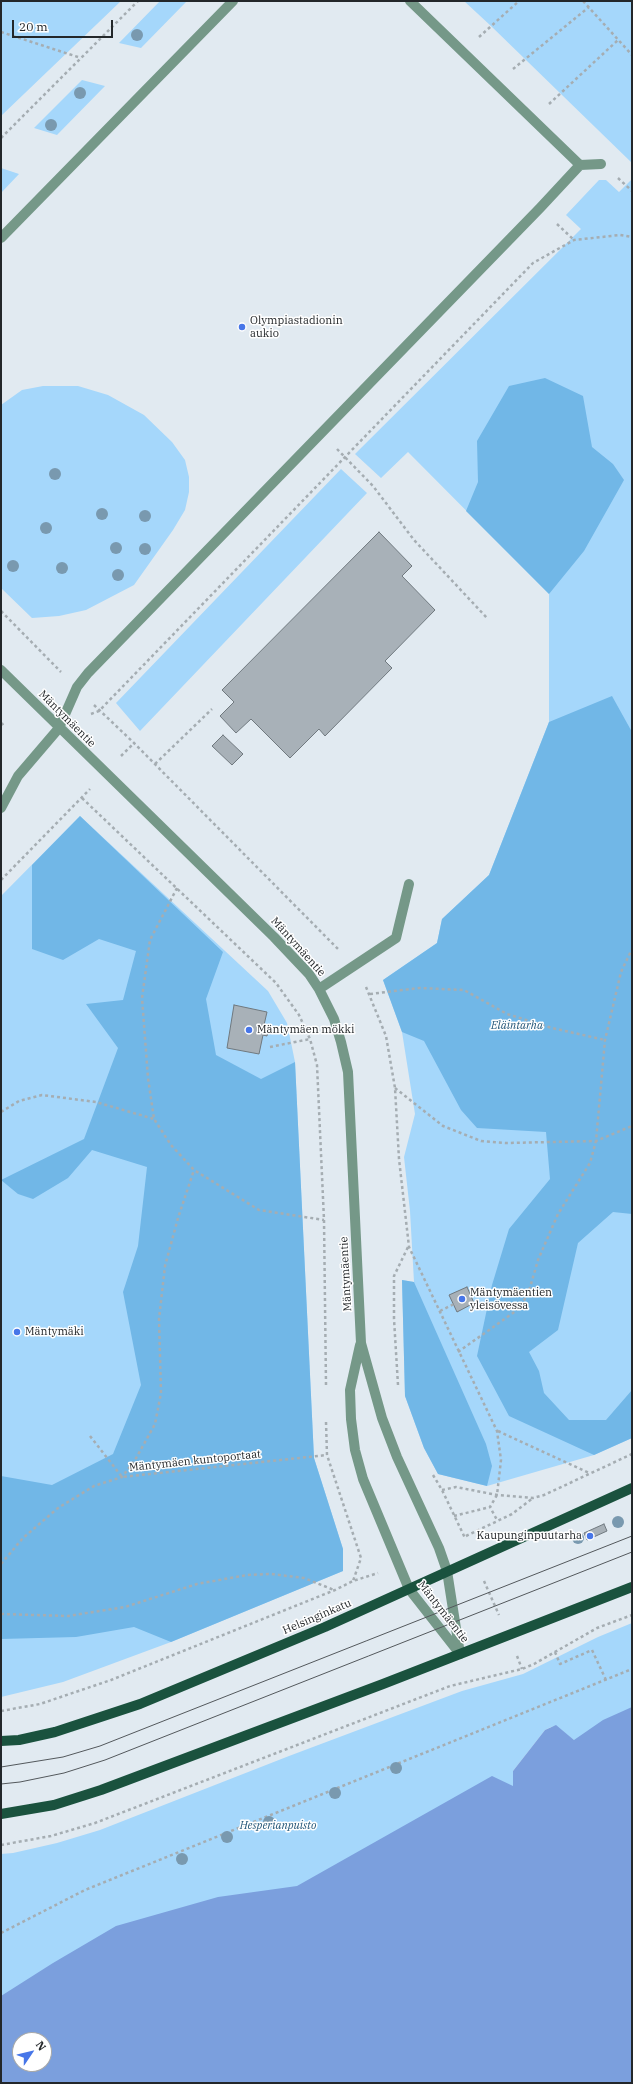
<!DOCTYPE html>
<meta charset="utf-8">
<style>
body{margin:0}
#map{position:relative;width:633px;height:2084px;overflow:hidden;background:#e1eaf1;font-family:"IBM Plex Serif",serif}
canvas{display:block}
.frame{position:absolute;inset:0;border:2px solid #23272a;pointer-events:none}
.north{position:absolute;left:12px;top:2032px;width:40px;height:40px;box-sizing:border-box;background:#fff;border:1px solid #a7a9aa;border-radius:50%;rotate:55deg;font-size:11px;font-weight:700;line-height:16px;text-align:center;color:#23272a}
.north::after{content:'';display:block;margin:auto;width:14px;height:18px;background:#4776e8;clip-path:polygon(50% 0,100% 100%,50% 72%,0 100%)}
.scale{position:absolute;left:12px;top:20px;width:101px;height:18px;box-sizing:border-box;border:2px solid #23272a;border-top:0;padding-left:5px;font-size:12px;line-height:14px;white-space:nowrap;color:#23272a;-webkit-text-stroke:3px #fff;paint-order:stroke}
</style>
<div id="map">
<canvas width="633" height="2084"></canvas>
<div class="frame"></div>
<div class="north">N</div>
<div class="scale">20 m</div>
</div>
<script>
const c = document.querySelector('canvas').getContext('2d');
c.lineJoin = 'round';
function fillPath(path, color) {
  c.fillStyle = color;
  c.fill(path, 'evenodd');
}
function shape(rows) {
  const path = new Path2D();
  for (const r of rows) {
    path.moveTo(r[0], r[1]);
    for (let i = 2; i < r.length; i += 2) path.lineTo(r[i], r[i + 1]);
  }
  return path;
}
function strokePath(path, color, width, dash) {
  c.strokeStyle = color;
  c.lineWidth = width;
  c.lineCap = dash ? 'butt' : 'round';
  c.setLineDash(dash || []);
  c.stroke(path);
}
function drawText(font, color, halo, rows, align = 'center') {
  c.font = font + ' "IBM Plex Serif",serif';
  c.lineWidth = 3;
  c.setLineDash([]);
  c.textBaseline = 'middle';
  c.strokeStyle = halo;
  c.fillStyle = color;
  for (const [text, x, y, turn = 0] of rows) {
    c.save();
    c.translate(x, y);
    c.rotate((+turn || 0) * Math.PI / 180);
    c.textAlign = isNaN(turn) ? turn : align;
    if (halo) c.strokeText(text, 0, 0);
    c.fillText(text, 0, 0);
    c.restore();
  }
}
const green = shape([
 [1,1,121,1,1,116],
 [160,1,187,1,141,48,119,43],
 [464,1,632,1,632,163,491,26],
 [82,80,105,86,57,135,34,128],
 [1,168,19,174,1,193],
 [632,179,632,1438,594,1455,487,1486,438,1474,424,1448,405,1396,402,1280,414,1282,410,1211,404,1157,415,1114,402,1032,383,980,437,943,442,919,489,875,549,722,549,594,408,452,381,478,355,454,581,229,566,215,599,180,606,180,619,192],
 [43,386,78,386,108,395,144,415,172,442,185,460,189,477,189,492,185,510,173,530,134,585,86,610,59,616,32,618,1,588,1,405,22,390],
 [341,469,367,493,140,731,116,703],
 [80,816,268,991,287,1023,295,1062,314,1458,343,1549,343,1571,171,1642,63,1682,1,1697,1,896],
 [632,1623,632,1786,556,1726,551,1727,545,1730,513,1771,513,1787,44,2040,20,2040,1,2052,1,1854,13,1853,57,1843,100,1830,289,1756,462,1691,523,1674,598,1637]
]);
const forest = shape([
 [545,378,583,396,592,447,613,464,624,480,584,551,549,594,466,511,478,482,477,441,509,386],
 [612,696,632,732,632,1214,613,1212,578,1243,558,1330,529,1352,539,1371,544,1393,569,1420,606,1420,632,1390,632,1438,594,1455,509,1416,477,1356,492,1285,509,1229,550,1179,546,1132,477,1128,461,1110,424,1041,402,1032,383,980,437,943,442,919,489,875,549,722],
 [80,816,223,952,206,999,216,1055,261,1079,295,1062,314,1458,343,1549,343,1571,171,1642,134,1627,76,1637,1,1639,1,1476,52,1485,113,1454,141,1385,123,1292,138,1246,147,1167,92,1150,68,1178,33,1199,18,1194,1,1180,84,1139,118,1048,86,1004,123,1000,136,951,99,939,63,960,32,949,32,865],
 [402,1280,414,1282,486,1444,492,1466,487,1486,438,1474,424,1448,405,1396]
]);
const water = shape([
 [632,1707,632,2083,1,2083,1,1996,53,1963,116,1926,218,1897,297,1886,492,1776,513,1786,513,1771,545,1730,556,1725,574,1740,603,1720],
 [20,2040,44,2040,44,2064,20,2064]
]);
const building = shape([
 [379,532,412,566,402,576,435,610,385,661,392,668,325,736,319,729,290,758,251,719,236,733,220,716,234,702,222,690,379,532],
 [223,735,243,754,232,765,212,746,223,735],
 [234,1005,267,1012,264,1025,269,1026,267,1036,263,1035,259,1054,227,1048,234,1005],
 [467,1287,474,1303,457,1312,449,1295,467,1287],
 [604,1524,607,1531,587,1540,584,1533,604,1524]
]);
const path = shape([
 [583,1,632,55],
 [1,32,81,58],
 [479,37,519,1],
 [513,69,589,7],
 [549,104,618,40],
 [1,138,138,1],
 [618,178,632,191],
 [557,224,574,240],
 [337,449,373,486,414,540,487,618],
 [1,611,61,672],
 [94,705,134,743,338,949],
 [91,714,99,711,533,263,574,240,620,235,632,237],
 [1,725,4,723],
 [121,756,134,743],
 [155,764,212,709],
 [82,798,276,983,299,1015,310,1039,317,1065,324,1220,326,1385],
 [1,880,90,789],
 [177,888,150,940,142,998,148,1078,154,1119,171,1145,194,1170,259,1210,324,1220],
 [366,987,386,1036,395,1088,399,1159,409,1247,497,1431,501,1460,497,1495,490,1507,497,1520],
 [370,994,419,988,464,990,507,1014,552,1028,605,1040],
 [270,1047,310,1039],
 [395,1088,443,1126,481,1141,506,1143,596,1141,632,1126],
 [1,1112,19,1101,42,1095,96,1102,154,1119],
 [440,1311,454,1304],
 [458,1352,513,1313,522,1304,529,1291,538,1260,558,1214,590,1163,596,1141,605,1040,621,972,632,949],
 [398,1385,394,1319,394,1276,408,1247],
 [326,1422,327,1455,361,1558,353,1581],
 [498,1431,589,1473],
 [90,1436,122,1477,327,1455],
 [433,1475,442,1490,465,1538],
 [442,1490,456,1487,497,1495,533,1498,544,1495,632,1454],
 [454,1516,490,1507],
 [466,1536,512,1514,533,1498],
 [1,1564,23,1538,58,1508,94,1486,122,1477,135,1460,155,1424,161,1393,159,1319,165,1266,178,1218,194,1170],
 [484,1581,499,1615],
 [1,1614,68,1616,125,1607,197,1584,247,1575,271,1574,304,1578,334,1590],
 [555,1652,560,1664,592,1650,606,1680],
 [517,1656,522,1669],
 [1,1711,40,1704,111,1680,335,1590,353,1581,378,1573],
 [1,1845,51,1836,95,1823,450,1686,522,1669,534,1664,597,1628,632,1615],
 [1,1933,85,1890,632,1669]
]);
const minor = shape([
 [410,1,580,165],
 [1,238,233,1],
 [1,670,274,937,309,974,319,989,334,1019,341,1042,348,1072,361,1343,382,1418,397,1457,439,1548,447,1571,460,1654],
 [1,808,18,776,59,728,77,687,88,673,540,208,580,165,601,164],
 [319,989,396,938,409,884],
 [360,1345,350,1390,351,1419,355,1450,363,1479,409,1589,460,1654]
]);
const major = shape([
 [1,1741,19,1740,55,1732,140,1704,325,1627,632,1488],
 [1,1814,54,1805,101,1790,383,1684,632,1587]
]);
const tram = shape([
 [1,1767,63,1757,100,1746,632,1536],
 [1,1784,20,1782,64,1773,105,1760,632,1552]
]);
const trees = [
 [137,35],
 [80,93],
 [51,125],
 [55,474],
 [102,514],
 [145,516],
 [46,528],
 [116,548],
 [145,549],
 [13,566],
 [62,568],
 [118,575],
 [618,1522],
 [578,1538],
 [396,1768],
 [335,1793],
 [269,1822],
 [227,1837],
 [182,1859]
];
const markers = [
 [242,327,4,"#4776e8"],
 [249,1030,4,"#4776e8"],
 [462,1299,4,"#4776e8"],
 [17,1332,4,"#4776e8"],
 [590,1536,4,"#4776e8"]
];
const poiNames = [
 ["Olympiastadionin",250,321],
 ["aukio",250,334],
 ["Mäntymäen mökki",257,1030],
 ["Mäntymäentien",470,1293],
 ["yleisövessa",470,1306],
 ["Mäntymäki",25,1332],
 ["Kaupunginpuutarha",582,1536,"right"]
];
const streetNames = [
 ["Mäntymäentie",67,719,45],
 ["Mäntymäentie",298,947,48],
 ["Mäntymäentie",346,1274,-93],
 ["Mäntymäen kuntoportaat",195,1461,-6],
 ["Mäntymäentie",443,1612,52],
 ["Helsinginkatu",317,1617,-23]
];
const parkNames = [
 ["Eläintarha",517,1026],
 ["Hesperianpuisto",278,1826]
];
fillPath(green, '#a5d7fb');
fillPath(forest, '#71b7e7');
fillPath(water, '#7b9fdd');
fillPath(building, '#a8b1b8');
strokePath(building, '#70797f', 1);
strokePath(path, '#a5adb2', 2.5, [3, 3]);
strokePath(minor, '#759888', 10);
strokePath(major, '#1a523e', 10);
strokePath(tram, '#53585c', 1);
c.fillStyle = '#7999af';
for (const [x, y] of trees) {
  c.beginPath();
  c.arc(x, y, 6, 0, 2 * Math.PI);
  c.fill();
}
for (const [x, y, r, color] of markers) {
  const dot = new Path2D();
  dot.arc(x, y, r, 0, 2 * Math.PI);
  c.fillStyle = color;
  c.fill(dot);
  strokePath(dot, '#fff', 1.5);
}
drawText('11px', '#23272a', '#fff', poiNames, 'left');
drawText('11px', '#23272a', '#fff', streetNames);
drawText('italic 11px', '#245779', '#fff', parkNames);
</script>
